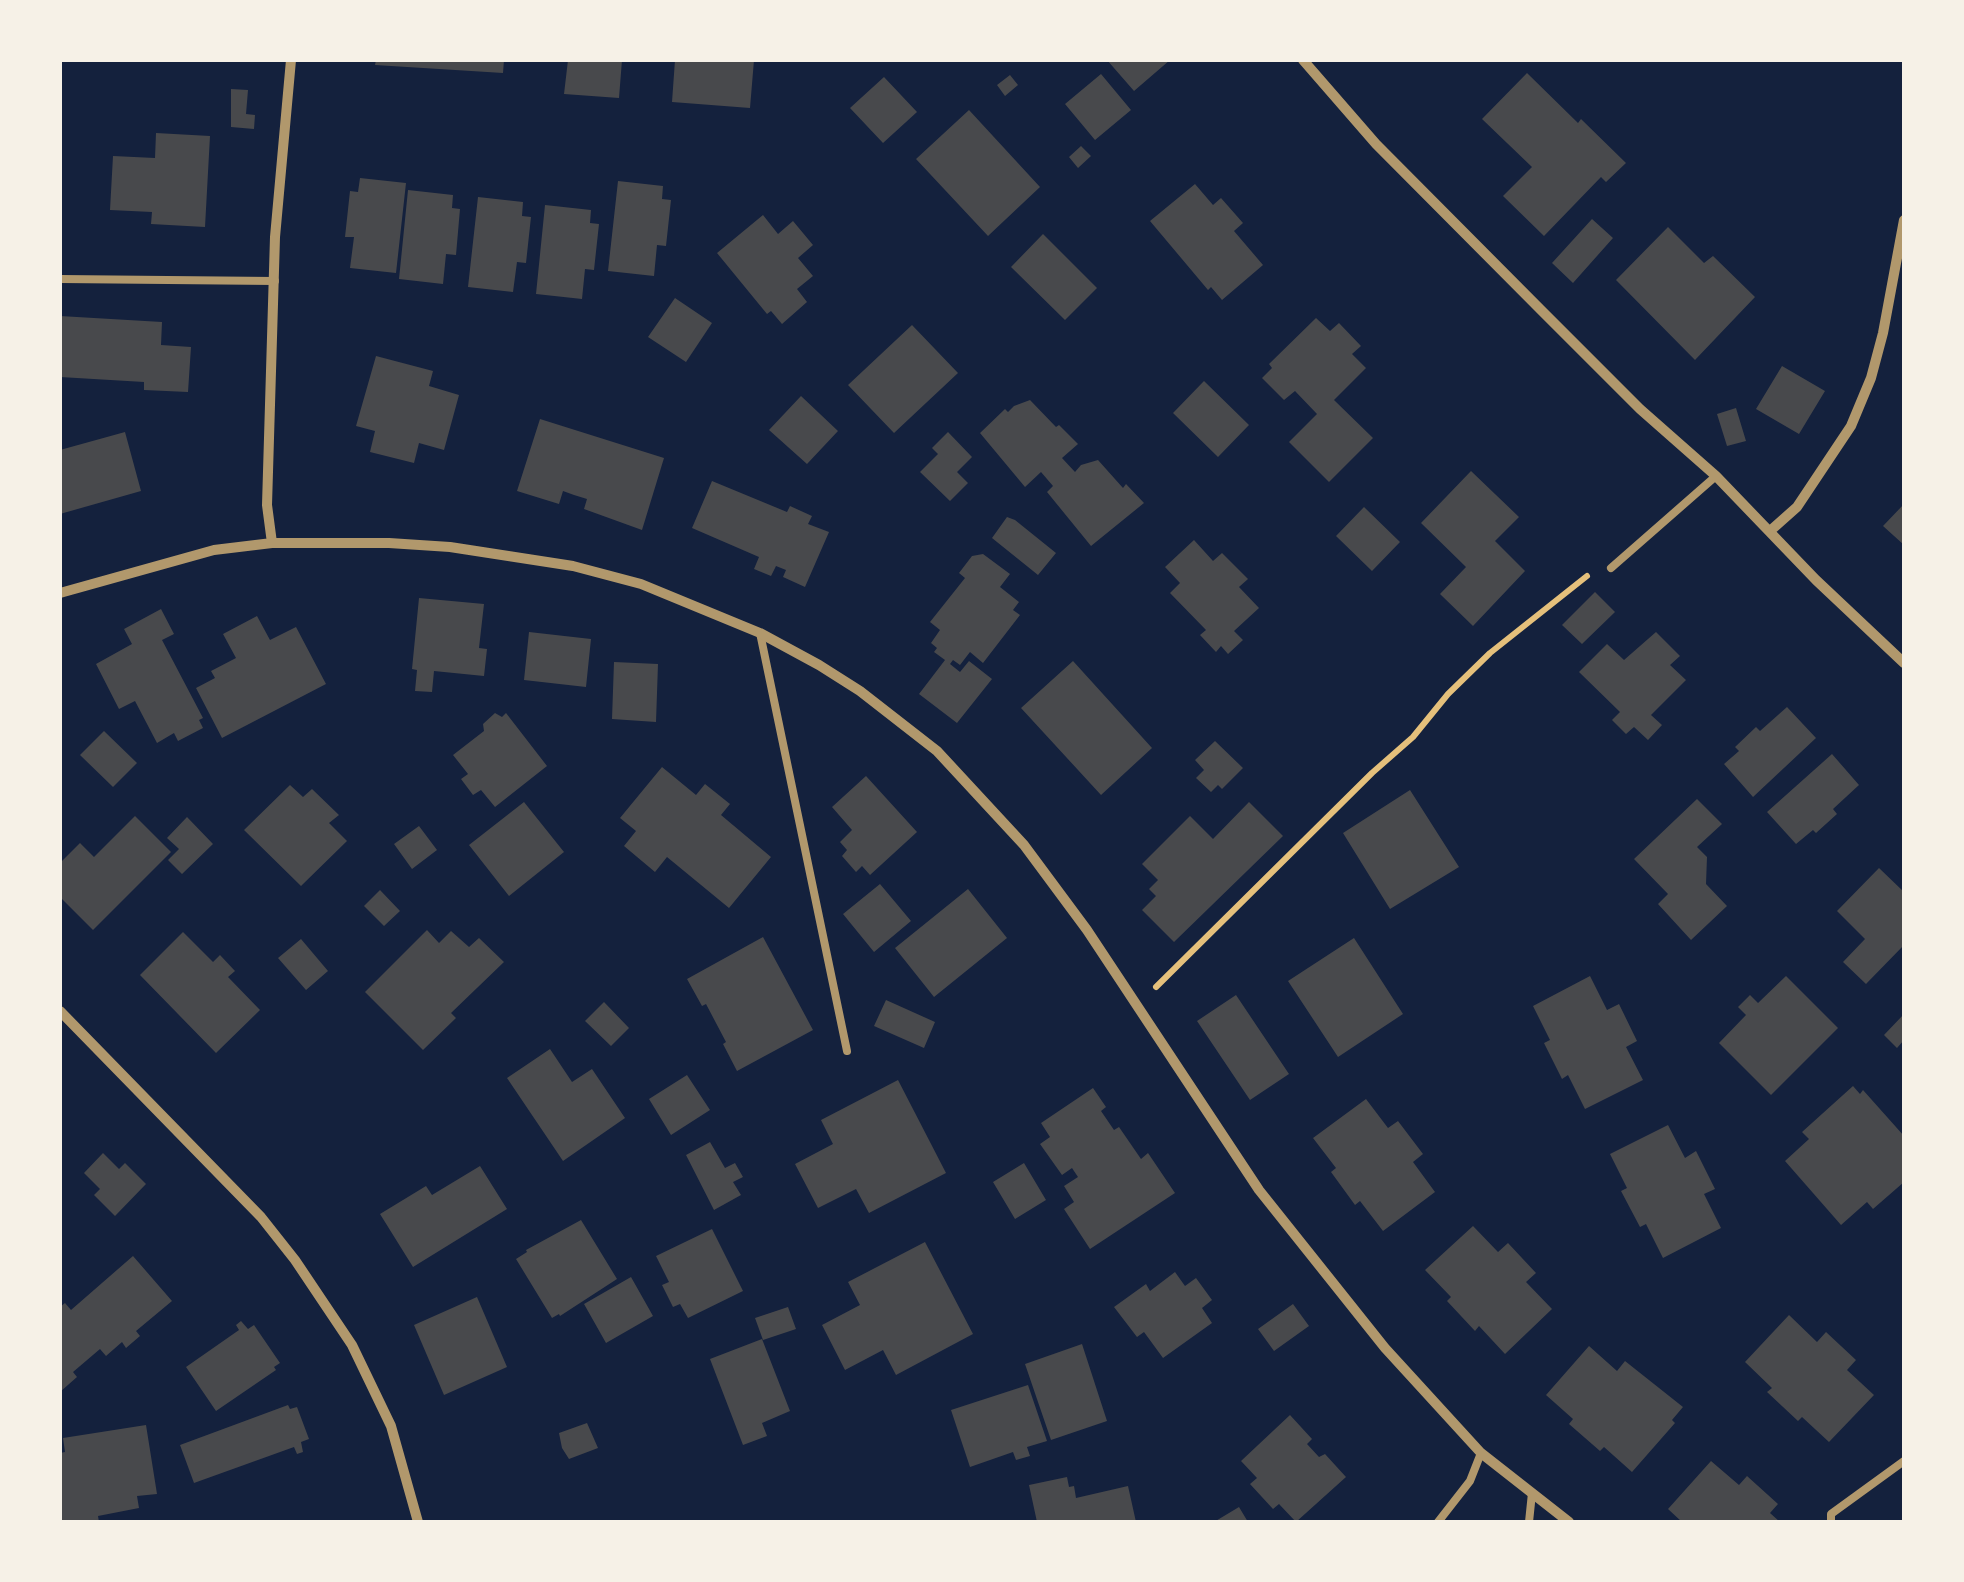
<!DOCTYPE html>
<style>
body{margin:0}
#map{position:relative;width:1964px;height:1582px;overflow:hidden;background:#14213d;font-family:"Sofia Sans Condensed",sans-serif}
canvas{display:block}
.frame{position:absolute;inset:0;border:62px solid #f6f1e7;pointer-events:none}
</style>
<div id="map">
<canvas width="1964" height="1582"></canvas>
<div class="frame"></div>
</div>
<script>
const c = document.querySelector('canvas').getContext('2d');
c.lineJoin = 'round';
function fillPath(path, color) {
  c.fillStyle = color;
  c.fill(path, 'evenodd');
}
function shape(rows) {
  const path = new Path2D();
  for (const r of rows) {
    path.moveTo(r[0], r[1]);
    for (let i = 2; i < r.length; i += 2) path.lineTo(r[i], r[i + 1]);
  }
  return path;
}
function strokePath(path, color, width, dash) {
  c.strokeStyle = color;
  c.lineWidth = width;
  c.lineCap = dash ? 'butt' : 'round';
  c.setLineDash(dash || []);
  c.stroke(path);
}
const building = shape([
 [376,60,504,60,503,73,375,65],
 [568,60,622,60,619,98,564,94],
 [675,60,754,60,750,108,672,102],
 [1107,60,1170,60,1134,91],
 [1527,73,1578,123,1581,119,1626,163,1606,182,1601,177,1544,236,1503,196,1532,167,1482,119],
 [1101,74,1131,110,1095,140,1065,104],
 [1010,75,1018,85,1005,96,997,85],
 [884,77,917,112,883,143,850,108],
 [231,89,248,90,246,114,255,115,254,129,231,127],
 [969,110,1040,187,988,236,916,159],
 [156,133,210,136,205,227,151,224,152,212,110,210,113,156,155,158],
 [1081,146,1091,156,1078,168,1069,157],
 [360,178,406,183,396,273,350,268,354,237,345,237,350,191,358,192],
 [618,181,663,186,662,199,671,200,666,246,657,245,654,276,608,271],
 [1195,184,1213,205,1221,198,1243,223,1234,231,1263,265,1222,300,1211,287,1208,290,1150,221],
 [408,190,453,195,452,208,460,209,456,255,446,254,443,284,399,279],
 [478,197,523,202,522,216,531,217,526,263,517,262,513,292,468,287],
 [545,205,591,210,590,223,599,224,594,270,585,269,582,299,536,294],
 [763,215,778,234,793,221,813,245,798,258,813,276,797,289,807,302,782,324,771,311,767,314,717,253],
 [1592,219,1613,238,1573,283,1552,263],
 [1668,227,1704,263,1713,256,1755,297,1695,360,1616,280],
 [1043,234,1097,288,1065,320,1011,267],
 [675,298,712,323,686,362,648,337],
 [60,316,162,322,161,345,191,347,188,392,144,390,144,382,60,377],
 [1316,318,1330,331,1339,323,1361,346,1352,354,1366,368,1334,400,1373,438,1329,482,1289,442,1317,414,1295,391,1284,400,1262,378,1272,368,1269,364],
 [912,325,958,373,894,433,848,385],
 [376,356,433,371,429,386,459,395,444,450,419,443,414,463,370,452,375,431,356,426],
 [1782,366,1825,391,1799,434,1756,409],
 [1204,381,1249,425,1218,457,1173,413],
 [801,396,838,431,807,464,769,430],
 [1030,400,1056,427,1059,425,1078,444,1062,458,1075,472,1081,465,1098,460,1123,488,1126,484,1144,503,1091,546,1047,492,1053,486,1041,472,1025,487,980,433,1005,409,1008,412,1014,406],
 [1736,408,1746,441,1727,446,1717,414],
 [540,419,664,458,642,530,584,509,587,499,574,495,563,491,559,504,517,491],
 [125,432,141,491,60,514,60,450],
 [948,432,972,457,957,472,968,483,950,501,920,472,938,454,932,448],
 [1471,471,1519,517,1495,541,1525,571,1473,626,1440,594,1466,567,1421,523],
 [712,481,787,512,790,506,812,516,808,524,829,532,805,587,783,577,786,570,776,566,771,576,754,569,759,557,692,528],
 [1904,504,1904,545,1883,526],
 [1364,507,1400,542,1372,571,1336,536],
 [1007,517,1015,520,1056,553,1038,575,992,538],
 [1194,540,1213,561,1222,553,1248,579,1239,587,1259,608,1234,631,1243,640,1228,654,1221,646,1216,652,1200,635,1206,630,1170,593,1180,583,1165,567],
 [983,554,1010,574,1000,587,1019,602,1013,610,1020,615,983,663,970,652,960,665,953,660,950,664,960,672,969,661,992,679,957,723,919,694,945,660,934,652,937,648,931,643,940,630,930,622,965,578,959,573,972,556],
 [1595,592,1615,612,1582,644,1562,625],
 [419,598,484,604,479,648,487,649,484,676,434,671,432,692,415,691,417,670,412,669],
 [161,609,174,634,162,640,203,718,199,720,203,728,178,741,174,733,157,743,135,701,119,709,96,664,132,644,124,629],
 [257,616,270,640,296,627,326,684,222,738,196,688,215,678,211,671,236,658,223,634],
 [529,632,591,639,586,687,524,680],
 [1656,632,1680,656,1670,665,1686,680,1651,715,1662,725,1648,740,1634,727,1626,734,1612,720,1620,712,1579,672,1607,644,1624,660],
 [1073,661,1152,748,1101,795,1021,708],
 [614,662,658,664,656,722,612,719],
 [1787,707,1816,738,1753,797,1724,764,1739,751,1735,747,1756,727,1760,731],
 [495,713,502,717,506,713,547,766,495,807,481,790,473,795,461,779,468,774,453,755,484,731,483,724],
 [104,731,137,763,113,787,80,755],
 [1215,741,1243,768,1222,789,1218,785,1211,792,1196,778,1204,770,1195,760],
 [1832,754,1859,785,1833,809,1837,814,1816,833,1813,830,1796,844,1767,812],
 [662,767,696,795,705,784,730,804,721,815,771,857,729,908,667,857,655,872,624,846,636,831,620,818],
 [866,776,917,832,870,875,862,866,856,872,842,856,847,850,840,842,852,830,832,807],
 [290,785,303,797,312,789,339,815,329,823,347,841,301,886,244,830],
 [1410,790,1459,867,1390,909,1343,833],
 [1697,799,1722,824,1697,847,1707,857,1706,884,1727,906,1691,940,1658,904,1668,894,1634,859],
 [524,802,564,852,509,896,469,845],
 [1249,802,1283,836,1174,942,1142,910,1156,896,1149,889,1158,880,1142,864,1190,816,1213,839],
 [135,816,171,852,93,930,60,897,60,863,80,843,94,857],
 [187,817,213,844,182,874,168,860,179,849,167,838],
 [419,826,437,850,412,869,394,844],
 [1879,868,1904,892,1904,945,1866,984,1843,962,1865,939,1837,911],
 [880,884,911,921,874,952,843,914],
 [968,889,1007,938,934,997,895,948],
 [380,890,400,911,384,926,364,906],
 [427,930,439,943,451,931,469,947,479,938,504,962,451,1013,456,1018,423,1050,365,992],
 [183,932,213,962,220,955,235,971,228,977,260,1010,216,1053,140,975],
 [763,937,813,1030,737,1071,723,1044,726,1042,706,1004,702,1006,687,979],
 [1354,938,1403,1014,1338,1057,1288,981],
 [301,939,328,971,306,990,278,958],
 [1590,976,1607,1010,1619,1004,1637,1041,1626,1047,1643,1080,1585,1109,1568,1075,1562,1079,1544,1043,1550,1040,1533,1006],
 [1786,976,1838,1028,1771,1095,1719,1043,1746,1015,1738,1007,1750,995,1758,1003],
 [1236,995,1289,1074,1250,1100,1197,1021],
 [886,1000,935,1022,924,1048,874,1026],
 [604,1002,629,1028,611,1046,585,1021],
 [1904,1014,1904,1040,1897,1048,1884,1035],
 [550,1049,572,1082,592,1069,625,1118,563,1161,507,1078],
 [687,1075,710,1110,671,1135,649,1099],
 [898,1080,946,1173,869,1213,856,1189,818,1208,795,1164,833,1144,821,1120],
 [1853,1086,1860,1094,1863,1090,1904,1136,1904,1182,1873,1209,1867,1202,1841,1225,1785,1161,1809,1139,1802,1132],
 [1093,1088,1106,1107,1101,1111,1114,1130,1119,1127,1141,1159,1148,1153,1175,1193,1090,1249,1064,1209,1074,1202,1064,1186,1078,1177,1072,1168,1062,1175,1040,1144,1050,1137,1041,1123],
 [1366,1099,1388,1128,1398,1121,1423,1154,1413,1162,1435,1192,1383,1231,1360,1201,1355,1205,1331,1172,1336,1168,1313,1138],
 [1668,1125,1685,1158,1696,1151,1715,1189,1704,1194,1721,1228,1663,1258,1646,1224,1640,1227,1621,1191,1627,1188,1610,1154],
 [710,1142,725,1168,735,1163,743,1177,733,1182,741,1195,714,1210,686,1155],
 [103,1153,119,1169,125,1163,146,1184,115,1216,94,1195,100,1189,84,1173],
 [1024,1163,1046,1200,1015,1219,993,1182],
 [480,1166,507,1209,413,1267,380,1214,426,1186,432,1195],
 [581,1220,617,1279,560,1316,559,1314,552,1318,516,1259,527,1252,526,1250],
 [1473,1226,1498,1252,1508,1243,1536,1273,1526,1282,1552,1309,1505,1354,1479,1326,1475,1331,1447,1301,1451,1297,1425,1270],
 [712,1229,743,1291,688,1318,680,1304,673,1307,662,1285,669,1282,656,1256],
 [925,1242,973,1334,896,1375,883,1350,845,1370,822,1325,860,1305,848,1282],
 [133,1256,172,1301,136,1331,140,1336,126,1348,122,1342,106,1356,100,1349,73,1372,77,1377,60,1392,60,1307,65,1303,71,1310],
 [1175,1272,1185,1286,1196,1278,1212,1300,1202,1308,1212,1323,1163,1358,1144,1332,1137,1337,1114,1307,1146,1284,1150,1291],
 [631,1277,653,1316,606,1343,584,1304],
 [477,1297,507,1367,444,1395,414,1325],
 [1293,1304,1309,1326,1274,1351,1258,1329],
 [788,1307,796,1329,763,1340,755,1318],
 [1789,1315,1817,1342,1826,1332,1856,1360,1847,1370,1874,1395,1829,1442,1802,1417,1798,1421,1767,1392,1772,1388,1745,1362],
 [241,1321,248,1329,254,1325,280,1363,274,1367,276,1370,216,1411,186,1367,239,1330,236,1325],
 [762,1339,790,1411,762,1423,767,1436,743,1445,710,1359],
 [1082,1344,1107,1421,1051,1440,1025,1364],
 [1589,1346,1617,1371,1625,1361,1683,1407,1672,1420,1675,1423,1632,1472,1604,1447,1600,1451,1569,1424,1573,1419,1546,1395],
 [1028,1385,1047,1441,1027,1447,1030,1456,1016,1460,1013,1452,970,1467,951,1410],
 [288,1405,290,1409,297,1407,309,1439,301,1442,303,1452,297,1454,294,1447,194,1483,180,1445],
 [1290,1415,1312,1439,1307,1444,1319,1457,1325,1454,1346,1477,1296,1522,1279,1504,1273,1509,1250,1484,1257,1478,1241,1461],
 [587,1423,598,1448,569,1459,562,1448,559,1433],
 [146,1425,157,1494,137,1496,139,1508,98,1516,99,1522,60,1522,60,1453,65,1452,63,1438],
 [1711,1461,1739,1485,1747,1476,1778,1504,1770,1513,1780,1522,1682,1522,1668,1509],
 [1067,1477,1069,1487,1074,1486,1076,1498,1128,1486,1136,1522,1037,1522,1029,1485],
 [1239,1507,1248,1522,1214,1522]
]);
const path = shape([
 [1156,987,1372,773,1413,737,1448,694,1490,653,1587,576]
]);
const service = shape([
 [60,279,275,281],
 [1611,568,1716,476],
 [760,633,847,1051],
 [1438,1522,1470,1481,1481,1453],
 [1529,1522,1532,1493],
 [1831,1522,1831,1514,1904,1461]
]);
const minor = shape([
 [1303,60,1376,144,1543,312,1640,409,1716,476,1816,580,1904,663],
 [1770,531,1797,507,1851,426,1871,378,1883,333,1904,220],
 [272,543,267,505,275,237,291,60],
 [60,593,214,550,272,543,389,543,450,547,573,566,641,584,760,633,819,665,860,691,937,751,1024,845,1087,930,1259,1190,1385,1348,1481,1453,1569,1522],
 [60,1011,261,1217,295,1260,352,1345,391,1426,418,1522]
]);
fillPath(building, '#48494c');
strokePath(path, '#e5c07b', 6);
strokePath(service, '#b1986c', 8);
strokePath(minor, '#b1986c', 10);
</script>
